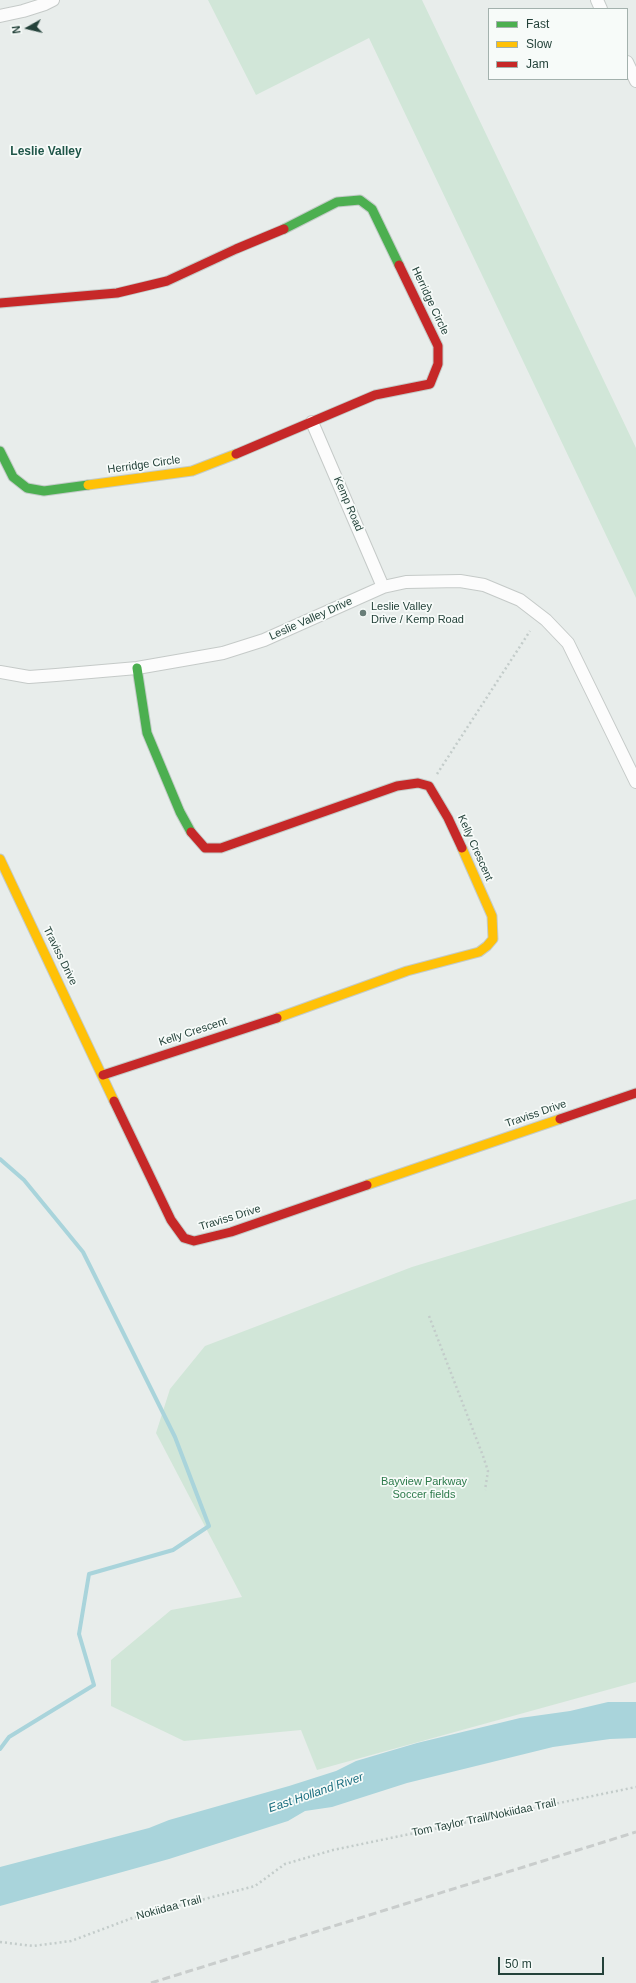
<!DOCTYPE html>
<style>
body{margin:0}
#map{position:relative;width:636px;height:1983px;overflow:hidden;background:#e8edeb;font-family:Arial,sans-serif}
canvas{display:block}
.legend{position:absolute;left:488px;top:8px;width:140px;height:72px;box-sizing:border-box;background:#f7fbf9;border:1px solid #a3b1ad;margin:0;padding:5px 7px;list-style:none;font-size:12px;color:#24423a}
.legend li{display:flex;align-items:center;gap:8px;height:20px}
.legend b{width:20px;border:1px solid #a3b1ad}
.north{position:absolute;left:8px;top:8px;width:40px;height:40px;-webkit-text-stroke:3px #f7fbf9;paint-order:stroke;rotate:262deg;font-size:11px;font-weight:700;line-height:16px;text-align:center;color:#24423a}
.north::after{content:'';display:block;margin:auto;width:14px;height:18px;background:#24423a;clip-path:polygon(50% 0,100% 100%,50% 72%,0 100%)}
.scale{position:absolute;left:498px;top:1957px;width:106px;height:18px;box-sizing:border-box;border:2px solid #24423a;border-top:0;padding-left:5px;font-size:12px;line-height:14px;white-space:nowrap;color:#24423a;-webkit-text-stroke:3px #f7fbf9;paint-order:stroke}
</style>
<div id="map">
<canvas width="636" height="1983"></canvas>
<ul class="legend">
<li><b style="height:5px;background:#4caf50"></b>Fast</li>
<li><b style="height:5px;background:#ffc107"></b>Slow</li>
<li><b style="height:5px;background:#c62828"></b>Jam</li>
</ul>
<div class="north">N</div>
<div class="scale">50 m</div>
</div>
<script>
const c = document.querySelector('canvas').getContext('2d');
c.lineJoin = 'round';
function fillPath(path, color) {
  c.fillStyle = color;
  c.fill(path, 'evenodd');
}
function shape(rows) {
  const path = new Path2D();
  for (const r of rows) {
    path.moveTo(r[0], r[1]);
    for (let i = 2; i < r.length; i += 2) path.lineTo(r[i], r[i + 1]);
  }
  return path;
}
function strokePath(path, color, width, dash) {
  c.strokeStyle = color;
  c.lineWidth = width;
  c.lineCap = dash ? 'butt' : 'round';
  c.setLineDash(dash || []);
  c.stroke(path);
}
function drawText(font, color, halo, rows, align = 'center') {
  c.font = font + ' Arial,sans-serif';
  c.lineWidth = 3.5;
  c.setLineDash([]);
  c.textBaseline = 'middle';
  c.strokeStyle = halo;
  c.fillStyle = color;
  for (const [text, x, y, turn = 0] of rows) {
    c.save();
    c.translate(x, y);
    c.rotate((+turn || 0) * Math.PI / 180);
    c.textAlign = isNaN(turn) ? turn : align;
    if (halo) c.strokeText(text, 0, 0);
    c.fillText(text, 0, 0);
    c.restore();
  }
}
const green = shape([
 [208,0,422,0,636,448,636,598,369,38,256,95],
 [636,1199,636,1682,317,1770,301,1730,184,1741,111,1706,111,1660,171,1610,242,1597,156,1433,170,1389,205,1346,412,1267]
]);
const water = shape([
 [608,1702,636,1702,636,1738,610,1739,553,1747,407,1783,332,1807,305,1811,288,1821,169,1859,0,1906,0,1867,149,1828,169,1820,289,1786,336,1771,356,1761,417,1743,520,1718,570,1711]
]);
const stream = shape([
 [0,1159,24,1180,83,1252,175,1437,209,1526,173,1550,89,1574,79,1634,94,1685,9,1737,0,1749]
]);
const path = shape([
 [437,774,530,631],
 [429,1316,483,1456,488,1471,485,1490],
 [0,1942,33,1946,71,1941,135,1917,255,1886,285,1864,333,1850,636,1787]
]);
const street = shape([
 [597,0,601,9],
 [0,16,23,11,45,4,53,0],
 [627,62,636,81],
 [312,422,383,587],
 [0,672,29,677,56,675,137,668,223,653,264,640,383,587,406,582,460,581,484,585,520,600,546,620,568,643,636,782]
]);
const fast = shape([
 [284,229,337,202,360,200,372,209,399,265],
 [0,451,13,477,27,488,44,491,88,485],
 [137,668,147,733,180,812,191,832]
]);
const slow = shape([
 [88,485,192,471,236,454],
 [0,859,114,1101],
 [277,1018,407,971,479,952,487,946,493,939,492,916,462,848],
 [367,1185,560,1119]
]);
const jam = shape([
 [0,303,117,293,167,281,236,249,284,229],
 [236,454,375,395,430,384,438,364,438,346,399,265],
 [191,832,205,848,221,848,397,786,418,783,429,786,448,818,462,848],
 [103,1075,277,1018],
 [114,1101,171,1220,184,1238,194,1241,231,1232,367,1185],
 [560,1119,636,1093]
]);
const rail = shape([
 [151,1983,636,1832]
]);
const markers = [
 [363,613,4,"#697e78"]
];
const streetNames = [
 ["Herridge Circle",430,301,65],
 ["Herridge Circle",144,465,-8],
 ["Kemp Road",348,504,67],
 ["Leslie Valley Drive",311,619,-24],
 ["Kelly Crescent",475,848,66],
 ["Traviss Drive",60,956,64],
 ["Kelly Crescent",193,1032,-18],
 ["Traviss Drive",536,1114,-19],
 ["Traviss Drive",230,1218,-17],
 ["Tom Taylor Trail/Nokiidaa Trail",484,1818,-12],
 ["Nokiidaa Trail",169,1908,-15]
];
const poiNames = [
 ["Leslie Valley",371,607],
 ["Drive / Kemp Road",371,620]
];
const parkNames = [
 ["Bayview Parkway",424,1482],
 ["Soccer fields",424,1495]
];
const neighbourhoodNames = [
 ["Leslie Valley",46,152]
];
const waterNames = [
 ["East Holland River",316,1793,-19]
];
fillPath(green, '#d1e6d8');
fillPath(water, '#a9d4db');
strokePath(stream, '#a9d4db', 4);
strokePath(street, '#c5cac8', 14);
strokePath(fast, '#c3cbc8', 11);
strokePath(slow, '#c3cbc8', 11);
strokePath(jam, '#c3cbc8', 11);
strokePath(path, '#c3ccca', 2.5, [2, 3]);
strokePath(street, '#fcfcfc', 12);
strokePath(fast, '#4caf50', 9);
strokePath(slow, '#ffc107', 9);
strokePath(jam, '#c62828', 9);
strokePath(rail, '#c9cdcc', 3, [8, 4]);
for (const [x, y, r, color] of markers) {
  const dot = new Path2D();
  dot.arc(x, y, r, 0, 2 * Math.PI);
  c.fillStyle = color;
  c.fill(dot);
  strokePath(dot, '#f7fbf9', 1.5);
}
drawText('11px', '#24423a', '#f7fbf9', streetNames);
drawText('11px', '#24423a', '#f7fbf9', poiNames, 'left');
drawText('11px', '#2d7a4b', '#f7fbf9', parkNames);
drawText('bold 12px', '#1f5548', '#f7fbf9', neighbourhoodNames);
drawText('italic 12px', '#1c6f80', '#f7fbf9', waterNames);
</script>
